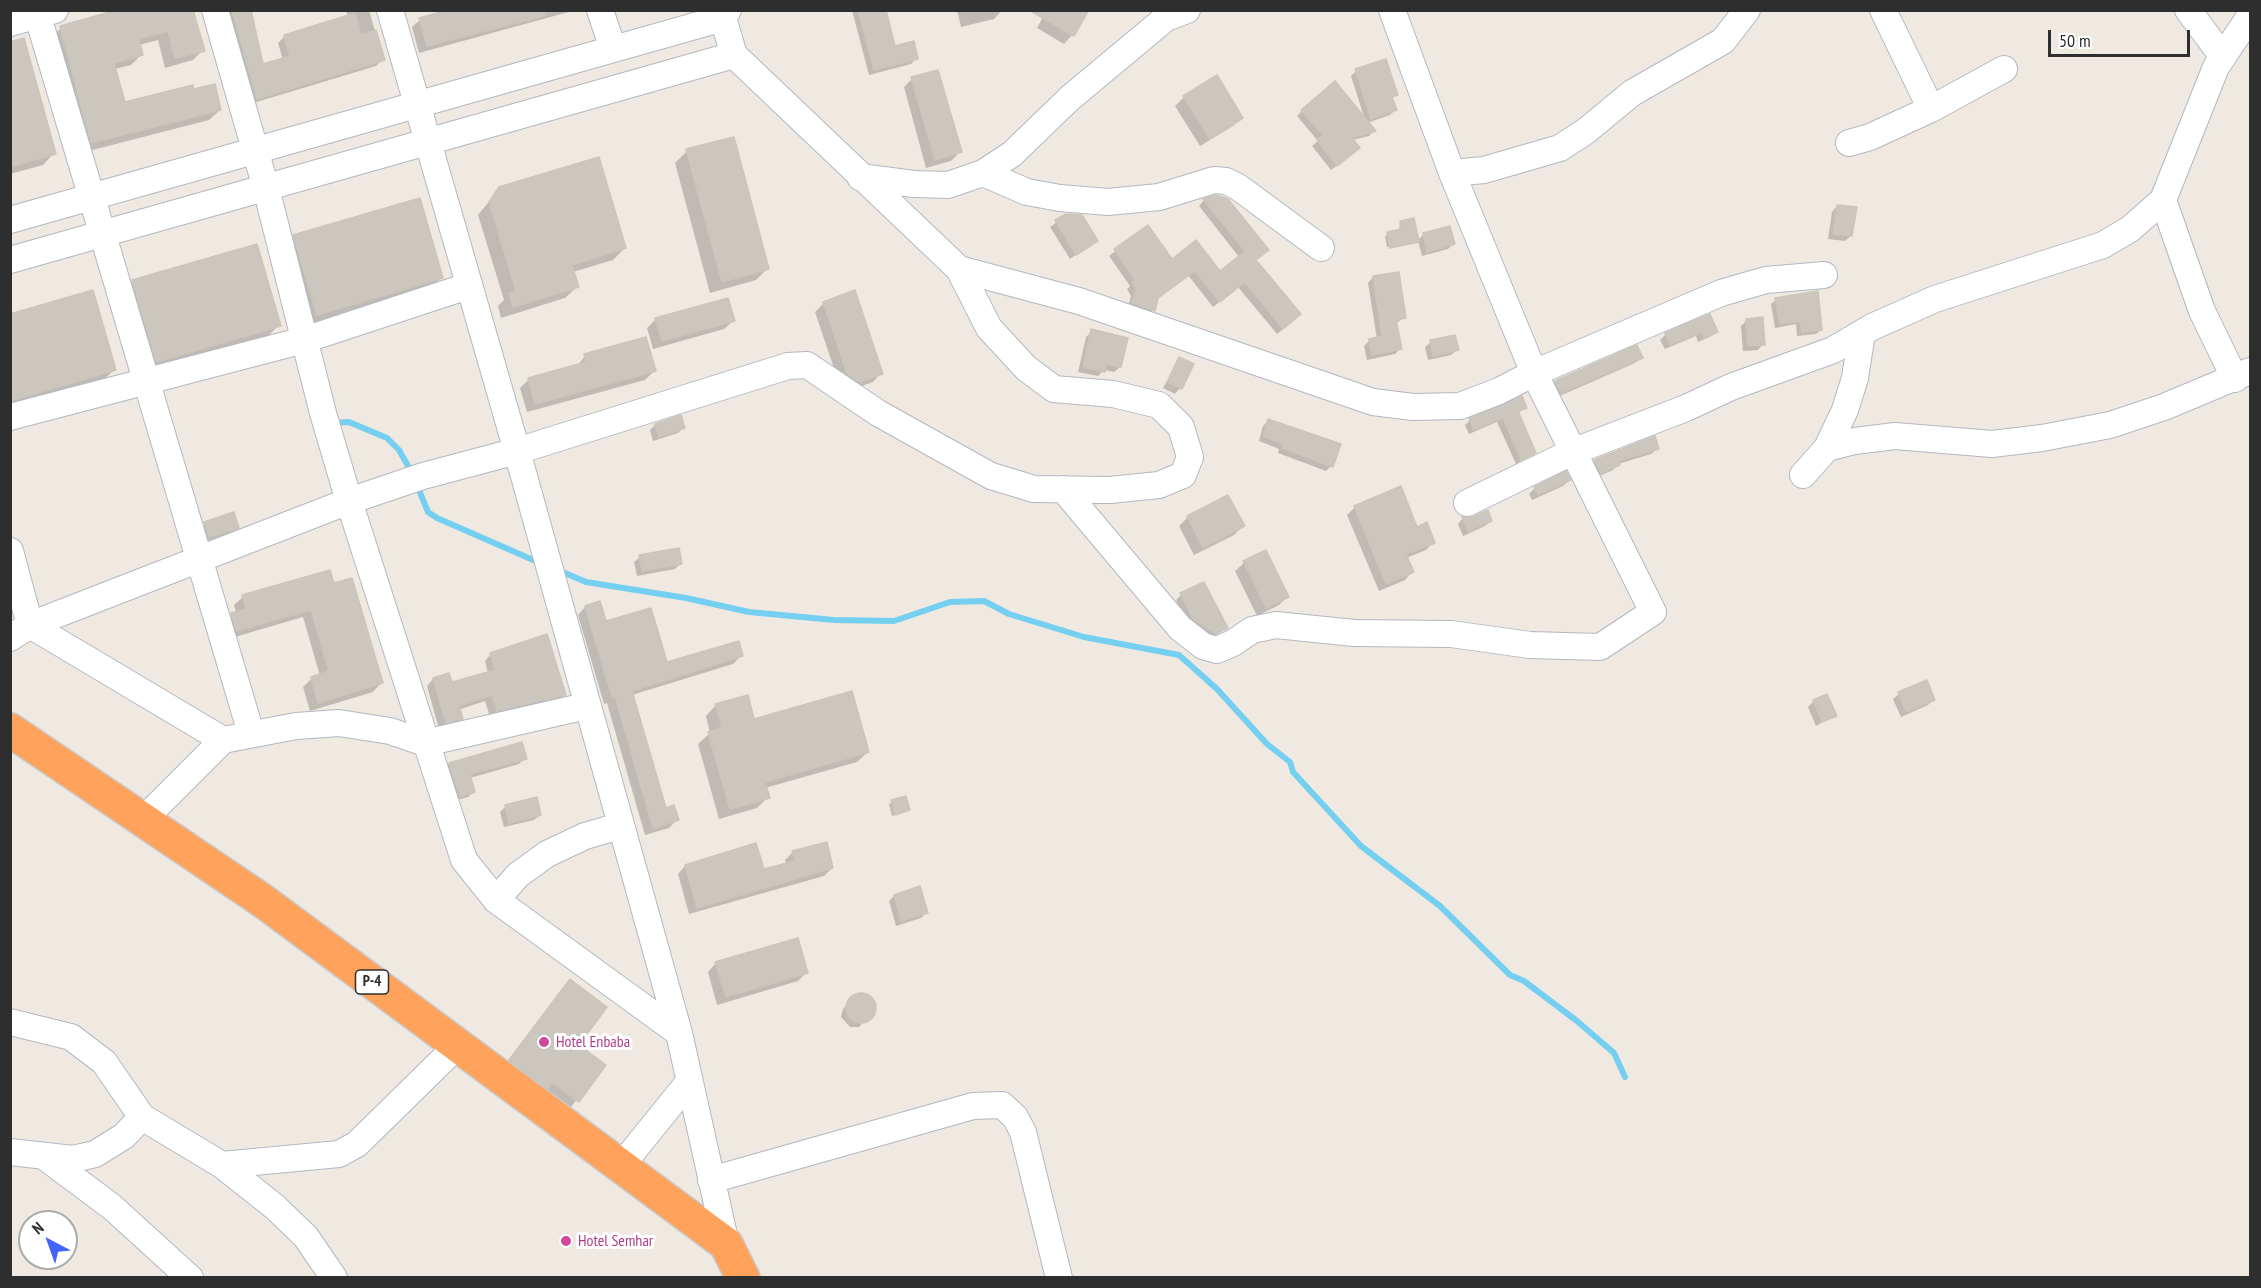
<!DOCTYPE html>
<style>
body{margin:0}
#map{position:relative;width:2261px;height:1288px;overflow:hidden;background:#efe9e1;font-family:"PT Sans Narrow",sans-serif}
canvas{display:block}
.frame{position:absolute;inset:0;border:12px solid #2e2e2e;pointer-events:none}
.north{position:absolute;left:18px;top:1210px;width:60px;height:60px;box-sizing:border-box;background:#fff;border:2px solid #ababab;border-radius:50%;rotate:319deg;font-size:16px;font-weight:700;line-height:24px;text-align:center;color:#2e2e2e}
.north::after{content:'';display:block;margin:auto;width:21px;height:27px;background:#4264fb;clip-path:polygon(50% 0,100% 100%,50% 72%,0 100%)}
.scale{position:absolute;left:2048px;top:30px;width:142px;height:27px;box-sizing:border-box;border:3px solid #2e2e2e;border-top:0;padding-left:8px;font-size:18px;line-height:21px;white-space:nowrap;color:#2e2e2e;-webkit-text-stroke:4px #fff;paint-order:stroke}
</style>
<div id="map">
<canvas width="2261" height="1288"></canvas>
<div class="frame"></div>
<div class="north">N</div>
<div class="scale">50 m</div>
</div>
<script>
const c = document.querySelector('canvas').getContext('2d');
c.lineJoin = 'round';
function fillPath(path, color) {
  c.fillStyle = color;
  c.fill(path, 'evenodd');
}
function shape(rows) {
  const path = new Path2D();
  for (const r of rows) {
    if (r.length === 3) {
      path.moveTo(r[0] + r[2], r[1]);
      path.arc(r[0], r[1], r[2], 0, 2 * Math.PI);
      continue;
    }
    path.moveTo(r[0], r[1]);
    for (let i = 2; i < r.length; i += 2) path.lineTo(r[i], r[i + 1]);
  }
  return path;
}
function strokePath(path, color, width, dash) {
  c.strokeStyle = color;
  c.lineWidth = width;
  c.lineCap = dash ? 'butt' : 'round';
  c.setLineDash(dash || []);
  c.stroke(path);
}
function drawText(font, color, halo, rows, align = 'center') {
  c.font = font + ' "PT Sans Narrow",sans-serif';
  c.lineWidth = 6;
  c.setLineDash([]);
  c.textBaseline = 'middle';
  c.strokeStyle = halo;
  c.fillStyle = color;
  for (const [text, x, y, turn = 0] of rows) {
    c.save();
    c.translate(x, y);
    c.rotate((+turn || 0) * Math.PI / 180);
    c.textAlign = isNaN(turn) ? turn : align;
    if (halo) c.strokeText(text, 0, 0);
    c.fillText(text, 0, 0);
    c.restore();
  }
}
const shadow = shape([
 [192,10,203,50,193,60,165,68,158,40,139,45,141,55,131,65,115,69,124,104,193,91,220,110,209,120,81,153,51,38,61,28],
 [224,10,249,10,262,66,283,60,278,43,285,36,348,17,346,10,369,10,383,59,376,66,250,104],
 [437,10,576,10,419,53,412,27,420,20,438,15],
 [852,10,884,10,894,48,917,58,911,64,869,75],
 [957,10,1002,10,994,19,961,27],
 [1047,10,1087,10,1072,35,1064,44,1037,28],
 [10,43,54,153,43,165,10,174],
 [1356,71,1396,94,1391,99,1395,110,1390,115,1367,123,1374,131,1369,136,1352,140,1353,153,1331,170,1312,146,1318,141,1297,116,1302,111,1365,120,1351,76],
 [912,79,960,152,951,161,926,168,904,87],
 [1184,97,1241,118,1233,126,1200,146,1175,106],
 [687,151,768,268,756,280,710,293,675,163],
 [500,188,625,248,613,260,573,272,577,287,565,298,501,318,498,306,504,300,478,215],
 [1222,197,1255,260,1294,320,1277,334,1238,287,1213,307,1188,275,1156,299,1153,310,1147,316,1127,309,1131,296,1127,289,1130,286,1109,256,1148,227,1171,261,1220,273,1239,257,1199,206,1204,200],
 [1837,206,1851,236,1845,241,1828,239,1832,212],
 [1066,215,1096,240,1070,259,1050,227],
 [1413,220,1417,241,1423,235,1449,228,1453,244,1448,249,1422,256,1418,241,1416,242,1387,247,1385,236,1399,231,1400,223],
 [294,237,441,278,430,289,305,326,283,249],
 [1373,277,1404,318,1395,324,1400,349,1395,354,1367,360,1364,346,1370,340,1377,339,1368,283],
 [133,282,279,325,267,337,145,372,121,293],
 [1817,292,1821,330,1816,334,1797,336,1796,324,1775,328,1771,304,1776,300],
 [824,303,881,373,873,382,850,390,839,383,815,312],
 [10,315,114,370,102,381,10,408],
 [1709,316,1716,331,1710,337,1698,342,1696,336,1665,349,1660,340,1666,334],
 [656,319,733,321,724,329,653,349,647,328],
 [1747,320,1763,344,1758,350,1743,351,1741,326],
 [1092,331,1120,367,1114,372,1104,370,1098,376,1078,372,1086,337],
 [1431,342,1457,350,1451,355,1428,360,1425,347],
 [1637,347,1641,357,1635,363,1555,398,1550,387,1555,382],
 [585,356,654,371,645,380,527,412,520,388,529,379,577,366],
 [1180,359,1180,388,1175,394,1163,388],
 [1525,408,1517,414,1534,452,1516,464,1497,422,1469,434,1465,425,1470,420],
 [1268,421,1331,466,1326,471,1278,453,1279,449,1259,441,1263,426],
 [655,425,683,428,678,433,653,441,650,430],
 [1657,449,1651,454,1618,464,1613,470,1595,478,1589,466,1595,461],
 [1566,473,1569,480,1563,486,1532,500,1529,494,1535,488],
 [1400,488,1416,529,1433,542,1426,550,1406,558,1412,572,1405,580,1379,591,1347,515,1354,508],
 [1188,517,1243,526,1234,535,1194,555,1179,526],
 [1463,518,1491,521,1485,526,1463,536,1458,524],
 [205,523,237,527,231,533,203,542,199,529],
 [1265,552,1287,597,1279,605,1257,616,1235,571,1244,563],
 [640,557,680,564,675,569,637,576,634,562],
 [333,585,381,683,373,692,310,711,303,687,312,678,320,676,303,617,228,639,223,623,236,613,234,605,243,597],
 [1181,595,1226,628,1209,639,1188,625,1176,600],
 [585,607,666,664,741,656,733,664,632,695,665,810,677,820,669,828,645,835,607,703,604,704,578,615],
 [491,654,564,695,558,701,490,717,485,701,458,710,461,719,454,725,439,729,427,686,433,679,451,684,488,673,485,661],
 [1899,694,1933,700,1928,705,1901,717,1893,699],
 [1814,701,1835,715,1816,726,1808,707],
 [716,705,753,721,868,752,857,762,765,788,768,797,757,808,719,819,698,744,710,733,706,716],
 [525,758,519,764,470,778,474,792,468,797,454,801,444,769,449,764],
 [905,798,908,810,892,816,889,804],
 [506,806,540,815,534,820,504,827,500,812],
 [793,852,832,868,824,876,689,914,678,874,685,866,763,871,786,864,785,860],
 [894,896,926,913,921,918,896,926,889,901],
 [716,963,807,972,798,981,717,1005,708,972],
 [570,981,577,1045,604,1066,566,1113,499,1073],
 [864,995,874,1003,874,1011,859,1027,850,1027,841,1017,843,1009,855,996]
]);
const stream = shape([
 [333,423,349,422,387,438,399,450,412,473],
 [417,485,428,512,437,518,540,563],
 [558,570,586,582,686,598,749,612,834,620,894,621,950,602,984,601,1009,614,1084,637,1179,655,1217,689,1267,744,1290,762,1293,772,1361,846,1440,906,1510,975,1524,981,1577,1021,1614,1053,1625,1077]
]);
const building = shape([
 [117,10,193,10,205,51,175,58,168,31,139,39,143,55,114,63,125,102,193,85,194,89,215,84,221,110,91,143,60,26,117,10],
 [232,10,251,10,263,64,290,56,284,35,355,13,361,35,376,30,385,60,257,99,232,10],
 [449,10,544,10,544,16,427,46,419,18,449,10],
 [858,10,886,10,895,46,914,41,918,59,874,70,858,10],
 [1029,10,1089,10,1074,36,1029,10],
 [24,38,56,154,10,167,10,42,24,38],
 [1386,59,1398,95,1392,97,1397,110,1371,119,1355,69,1386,59],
 [938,70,962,152,935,160,911,77,938,70],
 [1217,75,1243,118,1210,139,1183,96,1217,75],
 [1335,81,1376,131,1352,138,1360,148,1337,166,1317,140,1323,135,1301,110,1335,81],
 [734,137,769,269,722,282,686,149,734,137],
 [599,157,626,248,572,265,579,287,513,307,509,293,516,291,489,202,499,187,599,157],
 [1216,195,1228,199,1269,250,1256,260,1301,314,1283,329,1245,282,1220,302,1195,271,1158,298,1155,311,1132,303,1136,289,1132,282,1135,280,1114,249,1148,225,1172,259,1196,240,1220,271,1245,251,1203,199,1216,195],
 [420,198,443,278,317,315,293,235,420,198],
 [1837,205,1857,207,1852,236,1833,234,1837,205],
 [1066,214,1082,215,1098,241,1076,255,1055,220,1066,214],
 [1414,218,1419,242,1390,248,1387,232,1401,229,1400,221,1414,218],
 [1450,226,1455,244,1427,252,1423,233,1450,226],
 [257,244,281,326,156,362,132,280,257,244],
 [1399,272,1406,318,1396,320,1402,349,1372,355,1369,339,1382,336,1373,276,1399,272],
 [93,290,116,370,10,401,10,314,93,290],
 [855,290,883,374,859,382,847,374,823,302,855,290],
 [1818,291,1822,330,1802,332,1800,321,1780,324,1775,298,1818,291],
 [728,298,735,321,662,341,655,318,728,298],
 [1710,314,1718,332,1704,338,1702,332,1670,345,1665,333,1710,314],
 [1763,317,1765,345,1748,346,1746,319,1763,317],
 [1091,329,1128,338,1121,367,1106,364,1105,372,1083,367,1091,329],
 [1455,335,1459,350,1433,356,1430,340,1455,335],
 [646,337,656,371,535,404,528,378,586,362,584,354,646,337],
 [1637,345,1643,358,1561,393,1555,381,1637,345],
 [1179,357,1194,364,1182,389,1167,382,1179,357],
 [1522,396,1527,408,1518,411,1536,453,1521,460,1503,418,1474,430,1469,418,1522,396],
 [681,415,685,428,659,437,655,424,681,415],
 [1268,419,1341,444,1333,467,1282,448,1283,444,1263,436,1268,419],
 [1655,436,1659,449,1618,461,1620,465,1601,473,1594,460,1655,436],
 [1566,471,1571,480,1538,495,1534,487,1566,471],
 [1401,486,1417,527,1427,522,1435,543,1406,554,1414,572,1386,584,1354,506,1401,486],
 [1228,495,1245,526,1203,548,1187,516,1228,495],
 [1488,510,1492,521,1468,531,1462,517,1473,517,1488,510],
 [234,512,239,528,209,537,204,522,234,512],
 [679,548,682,564,642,571,639,555,679,548],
 [1266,550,1289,597,1266,608,1243,561,1266,550],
 [330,570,334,583,352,578,383,683,318,703,311,677,329,671,311,610,236,631,231,613,246,609,242,595,330,570],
 [1204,582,1228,628,1216,634,1193,619,1180,593,1204,582],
 [600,601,606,621,651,608,667,662,739,641,743,656,632,691,666,808,674,805,679,820,653,828,615,696,612,697,585,606,600,601],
 [547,634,566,695,497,711,492,695,459,706,463,719,446,723,433,678,449,673,452,682,495,670,490,653,547,634],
 [1927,680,1935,700,1906,712,1898,692,1927,680],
 [852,691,869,752,765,782,770,798,730,809,708,732,722,728,715,704,748,695,754,719,852,691],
 [1827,694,1837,716,1822,722,1813,700,1827,694],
 [522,742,527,759,470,774,475,792,460,797,449,763,522,742],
 [906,796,910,810,895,815,891,800,906,796],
 [537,797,541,815,509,823,505,805,537,797],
 [827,842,833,868,697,908,685,865,756,843,764,869,795,861,792,851,827,842],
 [920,886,928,913,901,921,894,895,920,886],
 [798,938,808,973,726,997,715,962,798,938],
 [570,979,607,1007,579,1045,606,1065,579,1102,553,1083,548,1089,509,1060,570,979],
 [861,1008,15]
]);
const minor = shape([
 [36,10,251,733],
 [215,10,266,188,323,413,349,501,464,860,496,900],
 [390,10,517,451,679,1033,726,1244],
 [600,10,613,49],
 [1883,10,1931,109],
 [2188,10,2223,57],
 [10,23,55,10],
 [1849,143,1870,137,1931,109,2004,69],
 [983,173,1027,192,1060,198,1108,202,1159,197,1214,180,1226,181,1238,187,1321,248],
 [1452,173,1484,170,1560,148,1586,131,1632,93,1723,41,1747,10],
 [860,177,914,184,948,185,983,173,1012,154,1070,98,1166,18,1187,10],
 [2163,200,2202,311,2235,379],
 [10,220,723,18,728,10],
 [10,260,734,55],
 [959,269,1079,301,1373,402,1413,407,1460,406,1499,391,1534,373,1721,293,1766,280,1824,275],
 [10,417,304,340,468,286],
 [1827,448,1845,410,1855,378,1862,333],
 [1803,475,1827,448,1855,441,1895,436,1992,444,2042,438,2110,425,2164,407,2250,371],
 [1063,489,1180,628,1203,646,1217,650,1233,643,1252,630,1276,625,1354,633,1451,634,1530,645,1600,647,1653,612,1534,373,1452,173,1392,10],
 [1467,503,1572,452,1686,408,1731,387,1833,350,1872,327,1935,299,2103,245,2130,229,2163,200,2216,67,2250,16],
 [10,551,30,625,223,740],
 [10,638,30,625,349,501,423,476,517,451,788,366,807,365,878,413,991,476,1034,489,1110,490,1159,485,1183,475,1190,457,1181,427,1159,405,1113,394,1054,389,1026,368,989,328,959,269,734,55,723,18],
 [143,820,223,740,296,726,339,723,390,731,425,743,586,706],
 [620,826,585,836,547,854,518,875,496,900,679,1033],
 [10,1022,71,1037,104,1062,142,1117,222,1165,275,1207,306,1237,334,1278],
 [10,1152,73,1159,95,1154,124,1136,142,1117],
 [45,1157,112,1207,190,1278],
 [222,1165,339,1154,357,1144,458,1045],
 [621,1166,688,1083],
 [711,1180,973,1106,1002,1105,1015,1117,1023,1132,1059,1278]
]);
const highway = shape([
 [10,730,263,901,726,1244,743,1278]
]);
const markers = [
 [544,1042,6,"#d1479c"],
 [566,1241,6,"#d1479c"]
];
const shields = [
 [372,982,33]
];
const shieldNames = [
 ["P-4",372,982]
];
const hotelNames = [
 ["Hotel Enbaba",556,1042],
 ["Hotel Semhar",578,1241]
];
fillPath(shadow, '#0003');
strokePath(stream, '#75cff0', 6);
fillPath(building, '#cbc7bf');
strokePath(building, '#cbc5ba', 1.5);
strokePath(minor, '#b4b7c1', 28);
strokePath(highway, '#c9c9c9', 36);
strokePath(minor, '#fff', 26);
strokePath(highway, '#ffa35c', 33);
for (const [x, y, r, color] of markers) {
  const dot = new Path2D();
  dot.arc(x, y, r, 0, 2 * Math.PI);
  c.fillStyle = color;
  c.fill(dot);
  strokePath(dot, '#fff', 2);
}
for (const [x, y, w] of shields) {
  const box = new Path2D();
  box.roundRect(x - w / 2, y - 12, w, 24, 4.5);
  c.fillStyle = '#fff';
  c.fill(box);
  strokePath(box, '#2e2e2e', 1.5);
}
drawText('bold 15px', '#2e2e2e', null, shieldNames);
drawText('16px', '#b23c85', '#fff', hotelNames, 'left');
</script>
